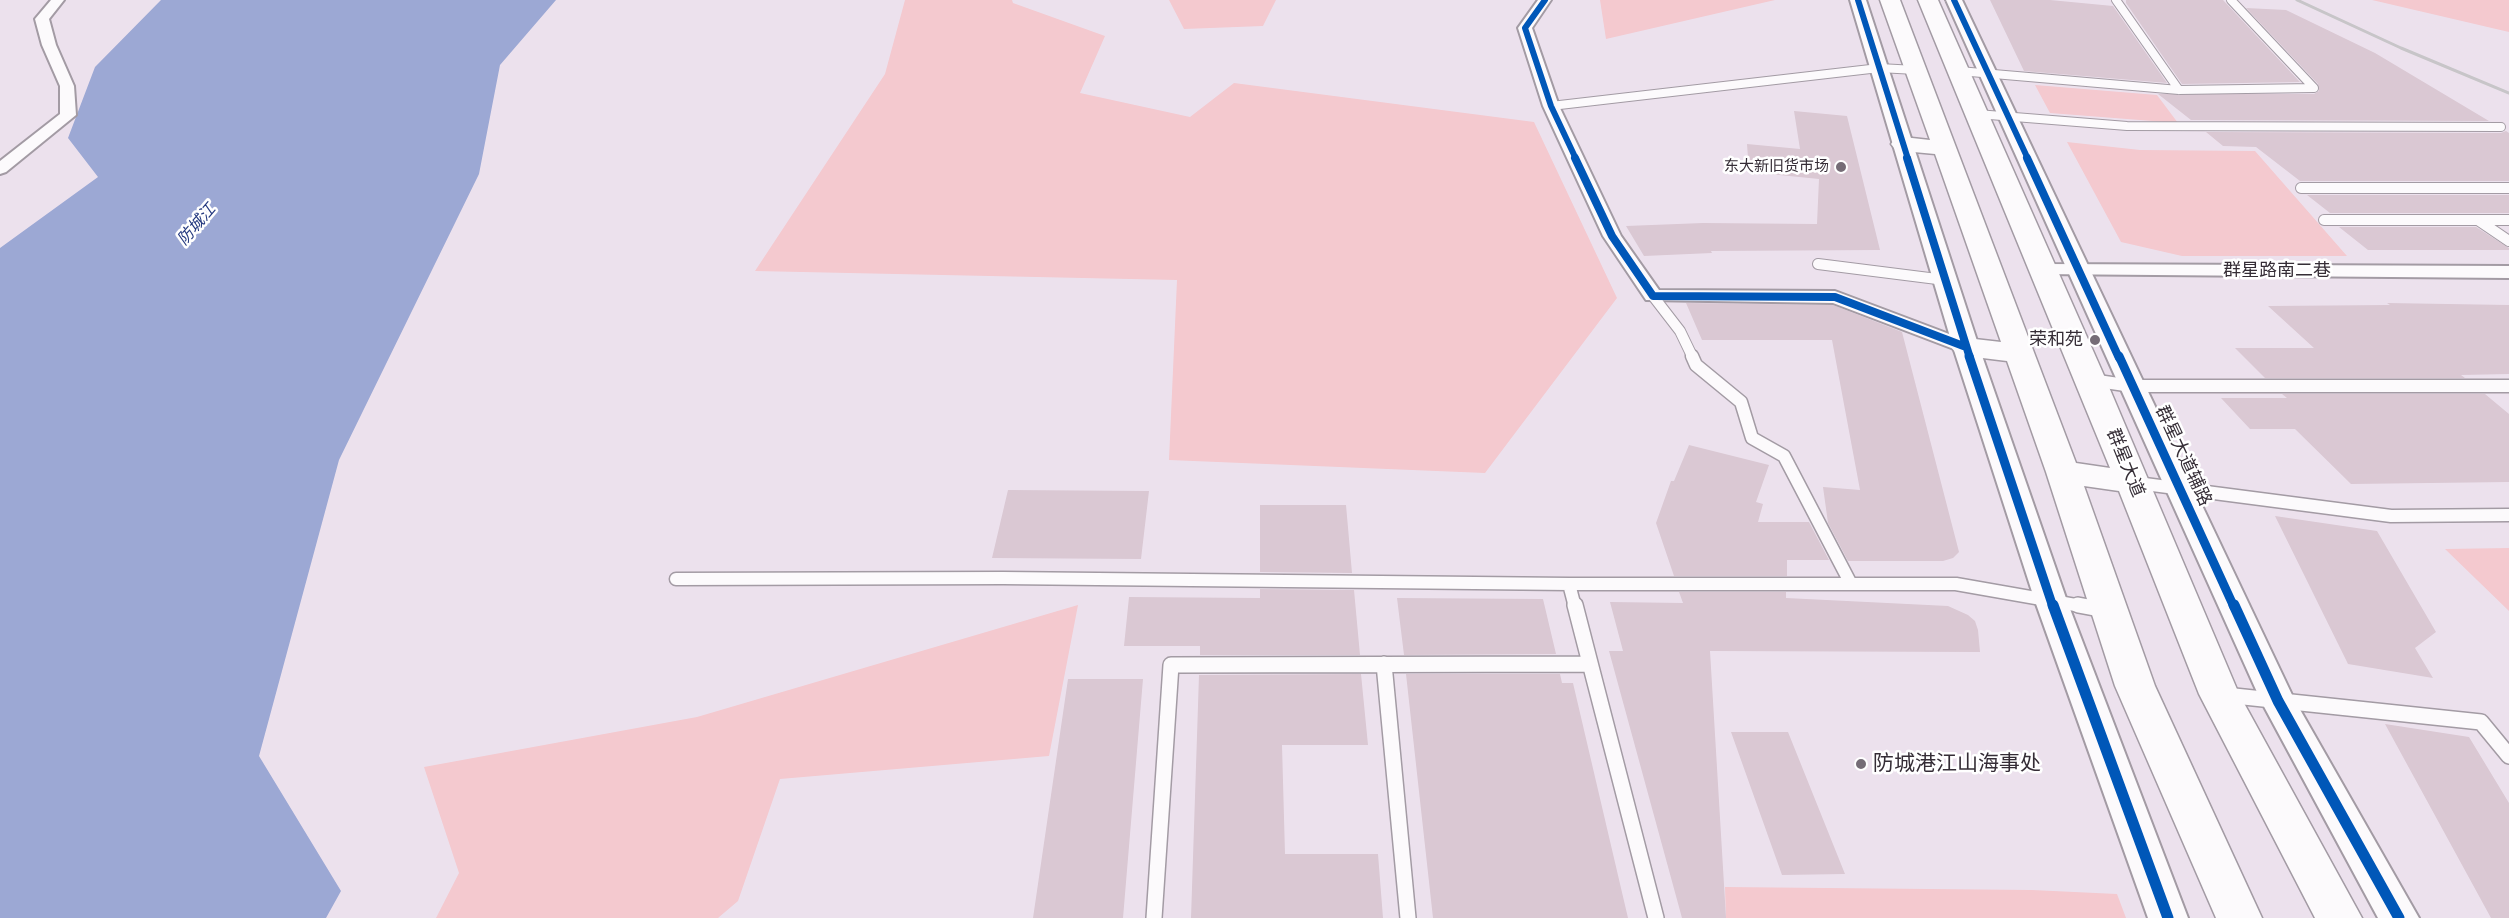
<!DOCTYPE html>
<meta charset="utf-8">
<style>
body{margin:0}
canvas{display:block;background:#ece1ed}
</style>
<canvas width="2509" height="918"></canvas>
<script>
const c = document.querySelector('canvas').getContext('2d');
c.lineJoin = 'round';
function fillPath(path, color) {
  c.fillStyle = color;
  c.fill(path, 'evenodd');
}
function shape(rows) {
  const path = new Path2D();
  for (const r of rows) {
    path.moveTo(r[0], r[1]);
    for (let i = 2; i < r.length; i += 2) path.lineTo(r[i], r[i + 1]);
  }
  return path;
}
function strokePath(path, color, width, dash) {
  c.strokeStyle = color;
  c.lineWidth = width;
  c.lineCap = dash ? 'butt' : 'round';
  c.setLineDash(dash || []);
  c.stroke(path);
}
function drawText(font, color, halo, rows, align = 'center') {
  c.font = font + ' "Archivo Narrow","Noto Sans SC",sans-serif';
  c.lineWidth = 5;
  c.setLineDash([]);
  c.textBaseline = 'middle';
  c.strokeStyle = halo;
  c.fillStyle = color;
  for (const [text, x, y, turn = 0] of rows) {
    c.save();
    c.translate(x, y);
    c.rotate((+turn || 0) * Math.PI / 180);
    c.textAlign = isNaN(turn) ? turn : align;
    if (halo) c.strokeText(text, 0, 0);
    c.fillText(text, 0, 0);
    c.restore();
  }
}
const green = shape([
 [905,0,1012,0,1013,3,1105,36,1080,93,1190,117,1234,83,1534,122,1617,298,1485,473,1169,460,1177,280,755,271,885,74],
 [1169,0,1276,0,1263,26,1184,29],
 [1600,0,1775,0,1606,39],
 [2372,0,2509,0,2509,32],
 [2035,85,2157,95,2178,123,2050,113],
 [2067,142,2140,150,2255,151,2347,256,2182,256,2121,242],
 [2509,548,2509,611,2445,549],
 [1078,605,1049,756,780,779,738,901,718,918,436,918,459,873,424,767,697,717],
 [1725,887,2032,890,2117,894,2126,918,1726,918]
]);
const water = shape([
 [161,0,556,0,500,65,479,174,339,460,259,756,341,891,326,918,0,918,0,248,98,177,68,138,95,67]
]);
const building = shape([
 [1990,0,2050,0,2113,6,2167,83,2024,71],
 [2126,0,2223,0,2300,82,2182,84,2126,3],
 [2246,8,2286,10,2375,53,2489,121,2191,120,2158,94,2314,94,2319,91,2318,84],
 [1794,111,1847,116,1880,250,1711,251,1712,253,1644,256,1626,226,1703,223,1817,224,1819,179,1749,172,1747,144,1800,149],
 [2506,131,2509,133,2509,181,2300,181,2256,147,2223,146,2206,132,2501,133],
 [2307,195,2509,195,2509,213,2330,213],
 [2339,227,2476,227,2509,248,2509,250,2368,250],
 [1686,303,1833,305,1902,332,1959,552,1953,558,1943,561,1848,561,1828,523,1823,487,1860,490,1832,340,1702,340],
 [2387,303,2509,305,2509,374,2461,375,2465,378,2265,378,2235,348,2314,348,2268,306,2390,305],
 [2282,394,2485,394,2509,414,2509,482,2351,484,2295,429,2250,429,2221,398,2287,398],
 [1689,445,1769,465,1756,502,1763,504,1758,522,1809,522,1829,560,1787,560,1787,576,1674,576,1656,523,1671,481,1674,481],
 [1008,490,1149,491,1141,559,992,558],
 [1260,505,1346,505,1352,573,1260,572],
 [2275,516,2377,531,2436,632,2415,648,2433,678,2348,664],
 [1260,589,1354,590,1360,655,1200,655,1200,646,1124,646,1129,597,1260,598],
 [1679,592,1786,592,1786,598,1948,606,1968,615,1975,621,1978,630,1980,652,1710,651,1726,918,1682,918,1609,651,1623,651,1610,602,1683,603],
 [1397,598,1543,599,1556,654,1404,655],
 [1361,674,1368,745,1282,745,1285,854,1378,854,1383,918,1191,918,1199,675],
 [1406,674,1560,674,1562,683,1573,683,1628,918,1433,918],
 [1068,679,1143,679,1123,918,1033,918],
 [2385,724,2469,737,2509,803,2509,918,2491,918],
 [1731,732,1788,732,1845,874,1782,875]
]);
const serviceFar3 = shape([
 [2116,0,2179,90],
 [1959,71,2179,90,2314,88,2231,0],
 [1551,106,1879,68,1916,70],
 [1977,114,2127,126,2501,127]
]);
const serviceFar2 = shape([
 [2301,188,2509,188],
 [2324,220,2509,220],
 [2478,220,2509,241],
 [1818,264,1945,280],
 [1653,296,1680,331,1693,358]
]);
const serviceFar1 = shape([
 [1692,356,1696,365,1741,402,1752,438,1784,456,1851,584],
 [2091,380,2132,386,2509,386],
 [2137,483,2391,516,2509,515],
 [676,579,1003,578,1569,584,1956,584,2087,607],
 [1569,584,1575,607]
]);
const service = shape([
 [1575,605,1656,918],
 [2078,605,2105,610],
 [1384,664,1408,918],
 [2225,695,2481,722,2509,756],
 [1154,918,1171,665,1590,664]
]);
const minor = shape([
 [51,0,64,0,49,19,56,45,74,86,76,115,6,172,0,174,0,161,60,114,60,86,42,45,35,19,51,0],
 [1538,0,1551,0,1532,28,1559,106,1621,236,1659,290,1835,291,1973,343,1976,347,1973,351,1959,351,1833,303,1646,300,1603,236,1543,106,1518,28,1538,0],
 [2044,264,2509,266,2509,278,2037,274,2035,270,2037,266,2044,264]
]);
const tertiary = shape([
 [1850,0,1866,0,1979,347,2067,601,2188,918,2148,918,2035,601,1953,347,1850,0],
 [1946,0,1962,0,2294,699,2419,918,2378,918,2261,701,1946,0]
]);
const trunk = shape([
 [1880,0,1900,0,2076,463,2110,468,1918,0,1938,0,2106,380,2239,694,2362,918,2315,918,2199,694,2119,491,2084,486,2155,686,2262,918,2216,918,2115,686,2046,472,2007,361,1966,356,1956,353,1951,347,1956,341,1966,338,2001,342,1935,154,1903,151,1895,149,1891,144,1895,139,1903,137,1930,140,1880,0]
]);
const rail = shape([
 [2297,0,2401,48,2509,93]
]);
const cyclewayFar3 = shape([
 [1545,0,1525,28,1551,106,1576,159],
 [1858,0,1908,159],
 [1954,0,2028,159]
]);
const cyclewayFar2 = shape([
 [1575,158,1612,236,1653,296,1835,297,1966,347],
 [1907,158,1970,358],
 [2027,158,2119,358]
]);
const cyclewayFar1 = shape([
 [1969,356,2053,607],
 [2119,356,2234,607]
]);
const cycleway = shape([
 [2053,605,2168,918],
 [2234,605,2278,701,2399,918]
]);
const markers = [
 [1841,167,6,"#756c76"],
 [2095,340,6,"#756c76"],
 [1861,764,6,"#756c76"]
];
const farPoinames = [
 ["东大新旧货市场",1829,167]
];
const farWaternames = [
 ["防城江",197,225,-49]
];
const streetNames = [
 ["群星路南二巷",2277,271],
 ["群星大道辅路",2183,456,65],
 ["群星大道",2125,463,68]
];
const poiNames = [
 ["荣和苑",2083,340]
];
const nearPoinames = [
 ["防城港江山海事处",1873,764]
];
fillPath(green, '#f4c9cf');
fillPath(water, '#9ca8d4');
fillPath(building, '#dac8d3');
strokePath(serviceFar3, '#a39ba4', 10);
strokePath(serviceFar2, '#a39ba4', 12);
strokePath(serviceFar1, '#a39ba4', 15);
strokePath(service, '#a39ba4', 18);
strokePath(minor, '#a39ba4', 4);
strokePath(tertiary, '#a39ba4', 4);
strokePath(trunk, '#a39ba4', 3);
strokePath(serviceFar3, '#fcfafc', 8);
strokePath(serviceFar2, '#fcfafc', 10);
strokePath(serviceFar1, '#fcfafc', 12);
strokePath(service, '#fcfafc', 15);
fillPath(minor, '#fcfafc');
fillPath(tertiary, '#fcfafc');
fillPath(trunk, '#fcfafc');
strokePath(rail, '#c7c5c8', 3);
strokePath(cyclewayFar3, '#0057b8', 6);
strokePath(cyclewayFar2, '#0057b8', 8);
strokePath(cyclewayFar1, '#0057b8', 9);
strokePath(cycleway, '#0057b8', 11);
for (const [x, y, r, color] of markers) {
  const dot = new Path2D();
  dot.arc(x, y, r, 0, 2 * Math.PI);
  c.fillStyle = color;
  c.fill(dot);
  strokePath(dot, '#fff', 2);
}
drawText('15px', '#352d36', '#fff', farPoinames, 'right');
drawText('italic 16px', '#24397f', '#fff', farWaternames);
drawText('18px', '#352d36', '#fff', streetNames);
drawText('18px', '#352d36', '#fff', poiNames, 'right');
drawText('21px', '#352d36', '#fff', nearPoinames, 'left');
</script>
